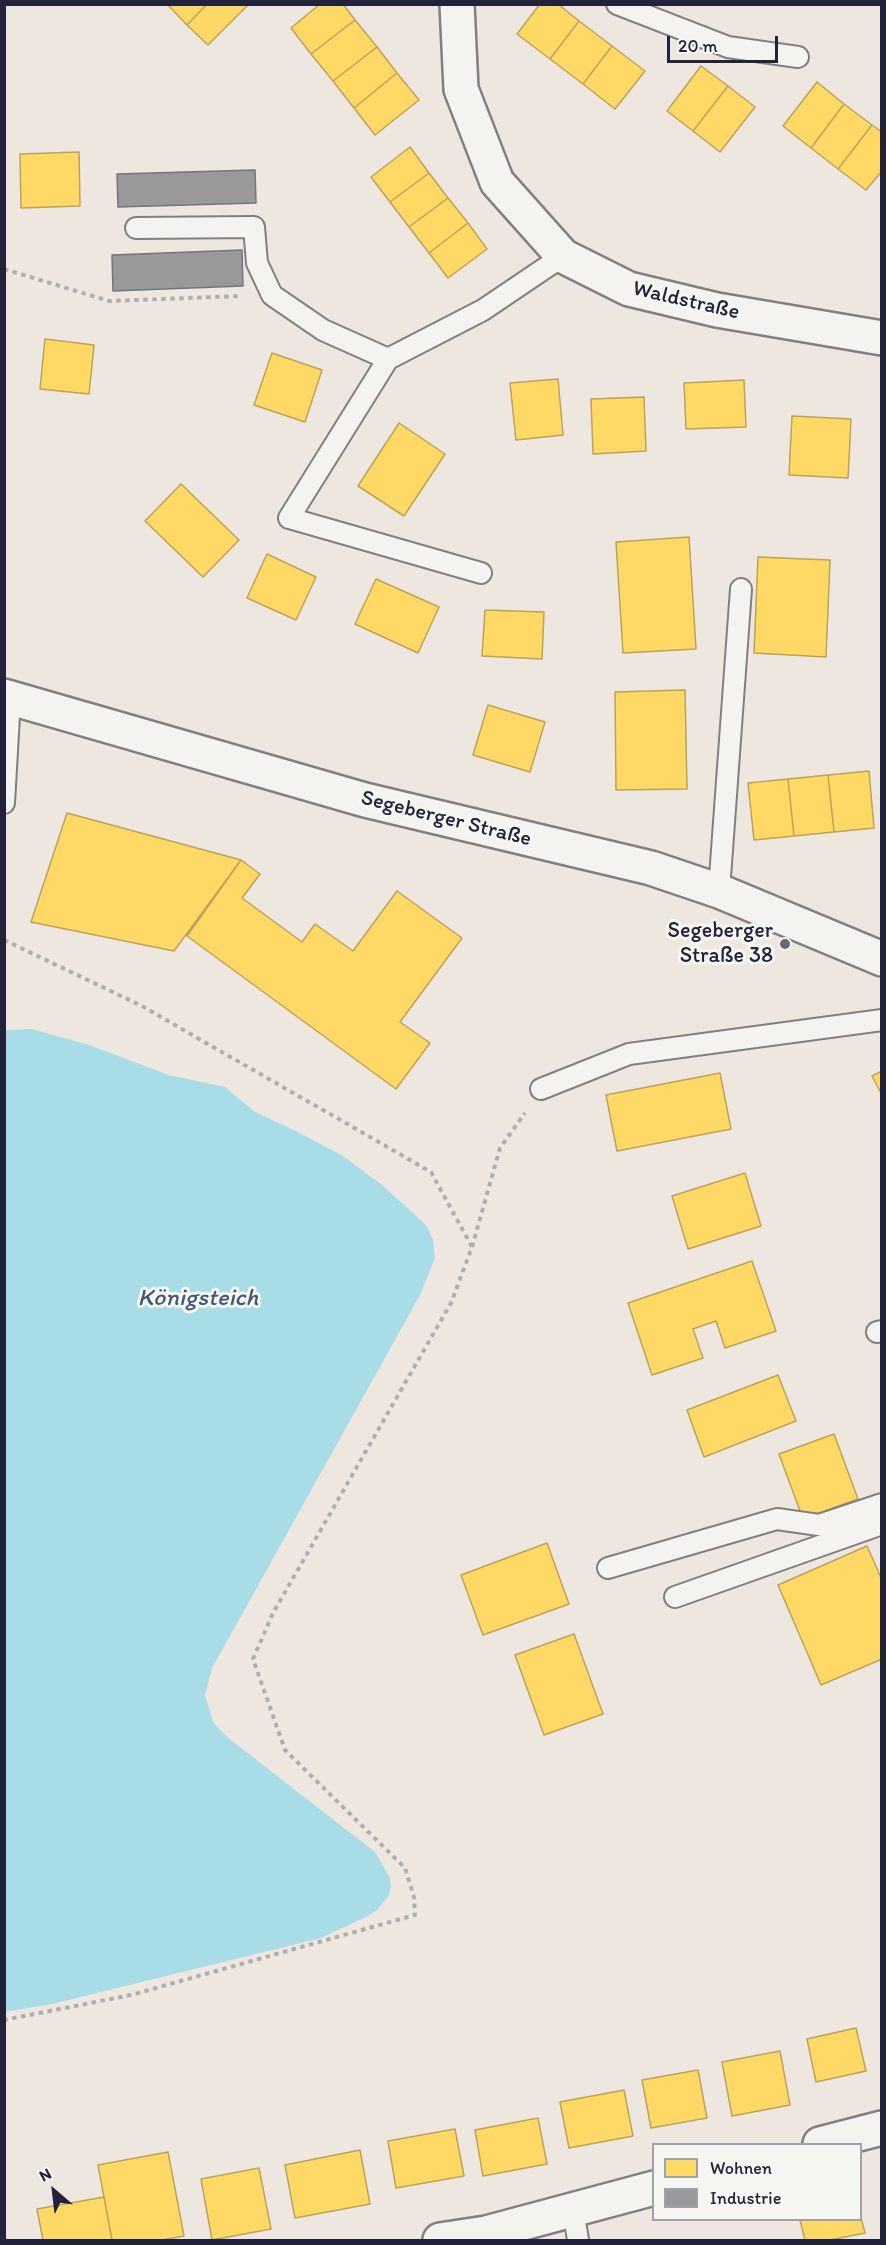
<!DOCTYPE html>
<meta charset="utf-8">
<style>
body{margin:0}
#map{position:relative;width:886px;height:2245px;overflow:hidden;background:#eee7e0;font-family:Itim,sans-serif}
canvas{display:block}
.frame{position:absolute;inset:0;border:6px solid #22223b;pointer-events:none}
.legend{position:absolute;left:652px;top:2143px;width:210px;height:78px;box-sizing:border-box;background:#f6f6f2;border:2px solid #a1a1a9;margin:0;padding:8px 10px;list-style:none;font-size:18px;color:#22223b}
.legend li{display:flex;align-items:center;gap:12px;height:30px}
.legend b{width:30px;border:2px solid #a1a1a9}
.north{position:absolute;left:24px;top:2161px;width:60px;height:60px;-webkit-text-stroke:4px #f6f6f2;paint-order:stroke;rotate:332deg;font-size:16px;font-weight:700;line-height:24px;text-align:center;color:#22223b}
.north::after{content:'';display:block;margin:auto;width:21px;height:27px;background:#22223b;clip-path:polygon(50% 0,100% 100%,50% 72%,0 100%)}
.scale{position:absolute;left:667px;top:36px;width:111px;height:27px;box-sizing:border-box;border:3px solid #22223b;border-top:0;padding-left:8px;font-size:18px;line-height:21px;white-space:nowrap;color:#22223b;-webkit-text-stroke:4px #f6f6f2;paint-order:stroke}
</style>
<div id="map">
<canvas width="886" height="2245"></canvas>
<div class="frame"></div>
<ul class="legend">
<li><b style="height:16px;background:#ffd966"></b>Wohnen</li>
<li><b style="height:16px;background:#999"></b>Industrie</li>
</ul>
<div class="north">N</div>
<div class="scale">20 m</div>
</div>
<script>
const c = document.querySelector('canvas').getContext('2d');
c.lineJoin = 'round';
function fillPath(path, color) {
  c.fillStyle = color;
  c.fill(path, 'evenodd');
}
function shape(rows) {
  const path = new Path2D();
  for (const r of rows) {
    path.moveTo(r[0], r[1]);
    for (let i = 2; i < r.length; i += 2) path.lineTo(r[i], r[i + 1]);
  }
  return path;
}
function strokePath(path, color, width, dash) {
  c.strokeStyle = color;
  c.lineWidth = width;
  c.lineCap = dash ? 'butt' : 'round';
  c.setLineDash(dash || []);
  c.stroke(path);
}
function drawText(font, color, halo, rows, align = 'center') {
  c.font = font + ' Itim,sans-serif';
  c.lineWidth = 6;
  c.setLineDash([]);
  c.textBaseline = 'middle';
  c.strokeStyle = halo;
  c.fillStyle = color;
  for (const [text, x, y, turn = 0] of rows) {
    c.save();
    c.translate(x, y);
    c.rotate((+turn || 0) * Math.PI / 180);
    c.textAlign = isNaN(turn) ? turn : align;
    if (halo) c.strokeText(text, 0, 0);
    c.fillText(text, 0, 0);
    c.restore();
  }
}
const water = shape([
 [32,1029,89,1045,169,1075,225,1087,255,1112,296,1131,343,1156,382,1185,426,1225,433,1240,435,1258,420,1295,212,1668,205,1695,213,1722,227,1737,375,1852,390,1878,391,1887,389,1895,377,1910,368,1916,321,1938,52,2004,5,2012,4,1030]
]);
const homes = shape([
 [167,4,207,4,187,25,167,4],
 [207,4,248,4,248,5,208,45,187,25,207,4],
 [320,4,343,4,355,20,311,54,291,28,320,4],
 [540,4,558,4,579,21,550,59,517,34,540,4],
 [355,20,377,47,333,81,311,54,355,20],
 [579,21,612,46,583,84,550,59,579,21],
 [612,46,645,71,615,109,583,84,612,46],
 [377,47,397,73,354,108,333,81,377,47],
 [701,66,728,86,693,131,667,111,701,66],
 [397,73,419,100,375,135,354,108,397,73],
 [817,82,844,104,811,148,783,126,817,82],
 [728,86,755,107,720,152,693,131,728,86],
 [844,104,872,125,838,169,811,148,844,104],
 [872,125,882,132,882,171,866,190,838,169,872,125],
 [410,147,429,173,390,202,371,177,410,147],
 [79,152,80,206,21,208,20,154,79,152],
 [429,173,448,198,409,227,390,202,429,173],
 [448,198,468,223,429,253,409,227,448,198],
 [468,223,487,249,448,278,429,253,468,223],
 [45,339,94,345,89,394,40,389,45,339],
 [272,353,322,370,305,422,254,405,272,353],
 [558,379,563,435,516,440,510,383,558,379],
 [744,380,746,427,686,429,684,383,744,380],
 [644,397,646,451,593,454,591,399,644,397],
 [792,416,851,419,848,478,789,475,792,416],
 [399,423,445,454,404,516,358,486,399,423],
 [181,484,239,540,203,577,145,521,181,484],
 [689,537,696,649,623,653,616,542,689,537],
 [267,554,316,577,296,620,247,598,267,554],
 [758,557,830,560,826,657,754,653,758,557],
 [376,579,439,607,418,653,355,624,376,579],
 [485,610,544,612,542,659,482,656,485,610],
 [685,690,687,789,616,790,615,692,685,690],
 [488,705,545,722,530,772,473,755,488,705],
 [869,771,874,828,834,832,828,775,869,771],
 [828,775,834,832,794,836,788,779,828,775],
 [788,779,794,836,754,840,748,783,788,779],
 [67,813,241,860,174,951,31,922,67,813],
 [241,860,260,874,242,898,302,942,315,924,353,951,397,891,462,938,400,1022,430,1043,396,1089,187,936,241,860],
 [882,1071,882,1095,872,1076,882,1071],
 [720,1073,731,1129,617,1151,606,1095,720,1073],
 [745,1173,761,1226,688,1249,672,1196,745,1173],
 [752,1261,776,1331,725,1348,716,1321,693,1329,703,1358,652,1375,628,1303,752,1261],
 [778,1375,796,1421,704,1457,687,1410,778,1375],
 [834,1434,858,1499,803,1519,779,1454,834,1434],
 [547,1543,569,1604,483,1635,461,1575,547,1543],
 [867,1546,882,1580,882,1659,821,1685,778,1585,867,1546],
 [574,1634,603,1714,544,1735,515,1655,574,1634],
 [856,2028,866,2071,816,2082,807,2039,856,2028],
 [780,2051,790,2105,732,2116,722,2062,780,2051],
 [698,2070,707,2118,651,2128,642,2080,698,2070],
 [624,2090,633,2136,569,2148,560,2102,624,2090],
 [538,2118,547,2164,483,2176,475,2130,538,2118],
 [455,2129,464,2176,396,2188,388,2141,455,2129],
 [360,2150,370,2204,295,2218,285,2165,360,2150],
 [168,2152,184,2236,162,2240,112,2240,98,2165,168,2152],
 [259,2168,271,2229,212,2240,201,2179,259,2168],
 [104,2197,112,2240,43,2240,37,2209,104,2197],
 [860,2214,865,2233,830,2240,805,2240,800,2220,860,2220,860,2214]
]);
const industry = shape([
 [255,170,256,203,118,207,117,174,255,170],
 [242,250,243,286,113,291,112,255,242,250]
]);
const path = shape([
 [4,269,109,301,242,296],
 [4,940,140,1005,431,1172,472,1247,451,1303,273,1613,253,1659,285,1750,405,1868,414,1897,415,1915,131,1995,4,2020],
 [472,1247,500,1148,525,1113]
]);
const lane = shape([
 [617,4,728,47,798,57],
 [136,228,254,227,257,263,272,295,323,330,388,359,483,310,563,256],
 [388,359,289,518,481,573],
 [4,803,10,699],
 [719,891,741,589],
 [541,1089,629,1054,882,1020],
 [877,1332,882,1331],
 [608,1568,777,1519,819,1525,882,1504],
 [675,1597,882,1524],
 [573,2209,578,2240]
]);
const street = shape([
 [457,4,461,89,497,182,563,256,629,289,717,310,882,338],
 [820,2144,882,2128],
 [440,2240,486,2233,654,2188]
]);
const secondary = shape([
 [4,696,365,800,651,868,719,891,882,959]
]);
const markers = [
 [785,944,6,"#696775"]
];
const streetNames = [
 ["Waldstraße",686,301,13],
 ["Segeberger Straße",446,819,14]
];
const poiNames = [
 ["Segeberger",773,931],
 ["Straße 38",773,956]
];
const waterNames = [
 ["Königsteich",198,1299]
];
fillPath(water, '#a8dce7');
fillPath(homes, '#ffd966');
strokePath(homes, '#bda259', 1.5);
fillPath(industry, '#999');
strokePath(industry, '#75757d', 1.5);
strokePath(lane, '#827f81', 24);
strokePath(street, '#827f81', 38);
strokePath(secondary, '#827f81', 38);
strokePath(path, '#afaeaf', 4, [4.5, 4.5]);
strokePath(lane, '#f4f3f0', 20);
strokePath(street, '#f4f3f0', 33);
strokePath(secondary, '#f4f3f0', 33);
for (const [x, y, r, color] of markers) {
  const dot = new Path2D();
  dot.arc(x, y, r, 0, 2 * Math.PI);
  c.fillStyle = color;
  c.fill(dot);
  strokePath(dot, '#f6f6f2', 2);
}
drawText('22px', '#22223b', '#f6f6f2', streetNames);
drawText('22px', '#22223b', '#f6f6f2', poiNames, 'right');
drawText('italic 24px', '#415870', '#f6f6f2', waterNames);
</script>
